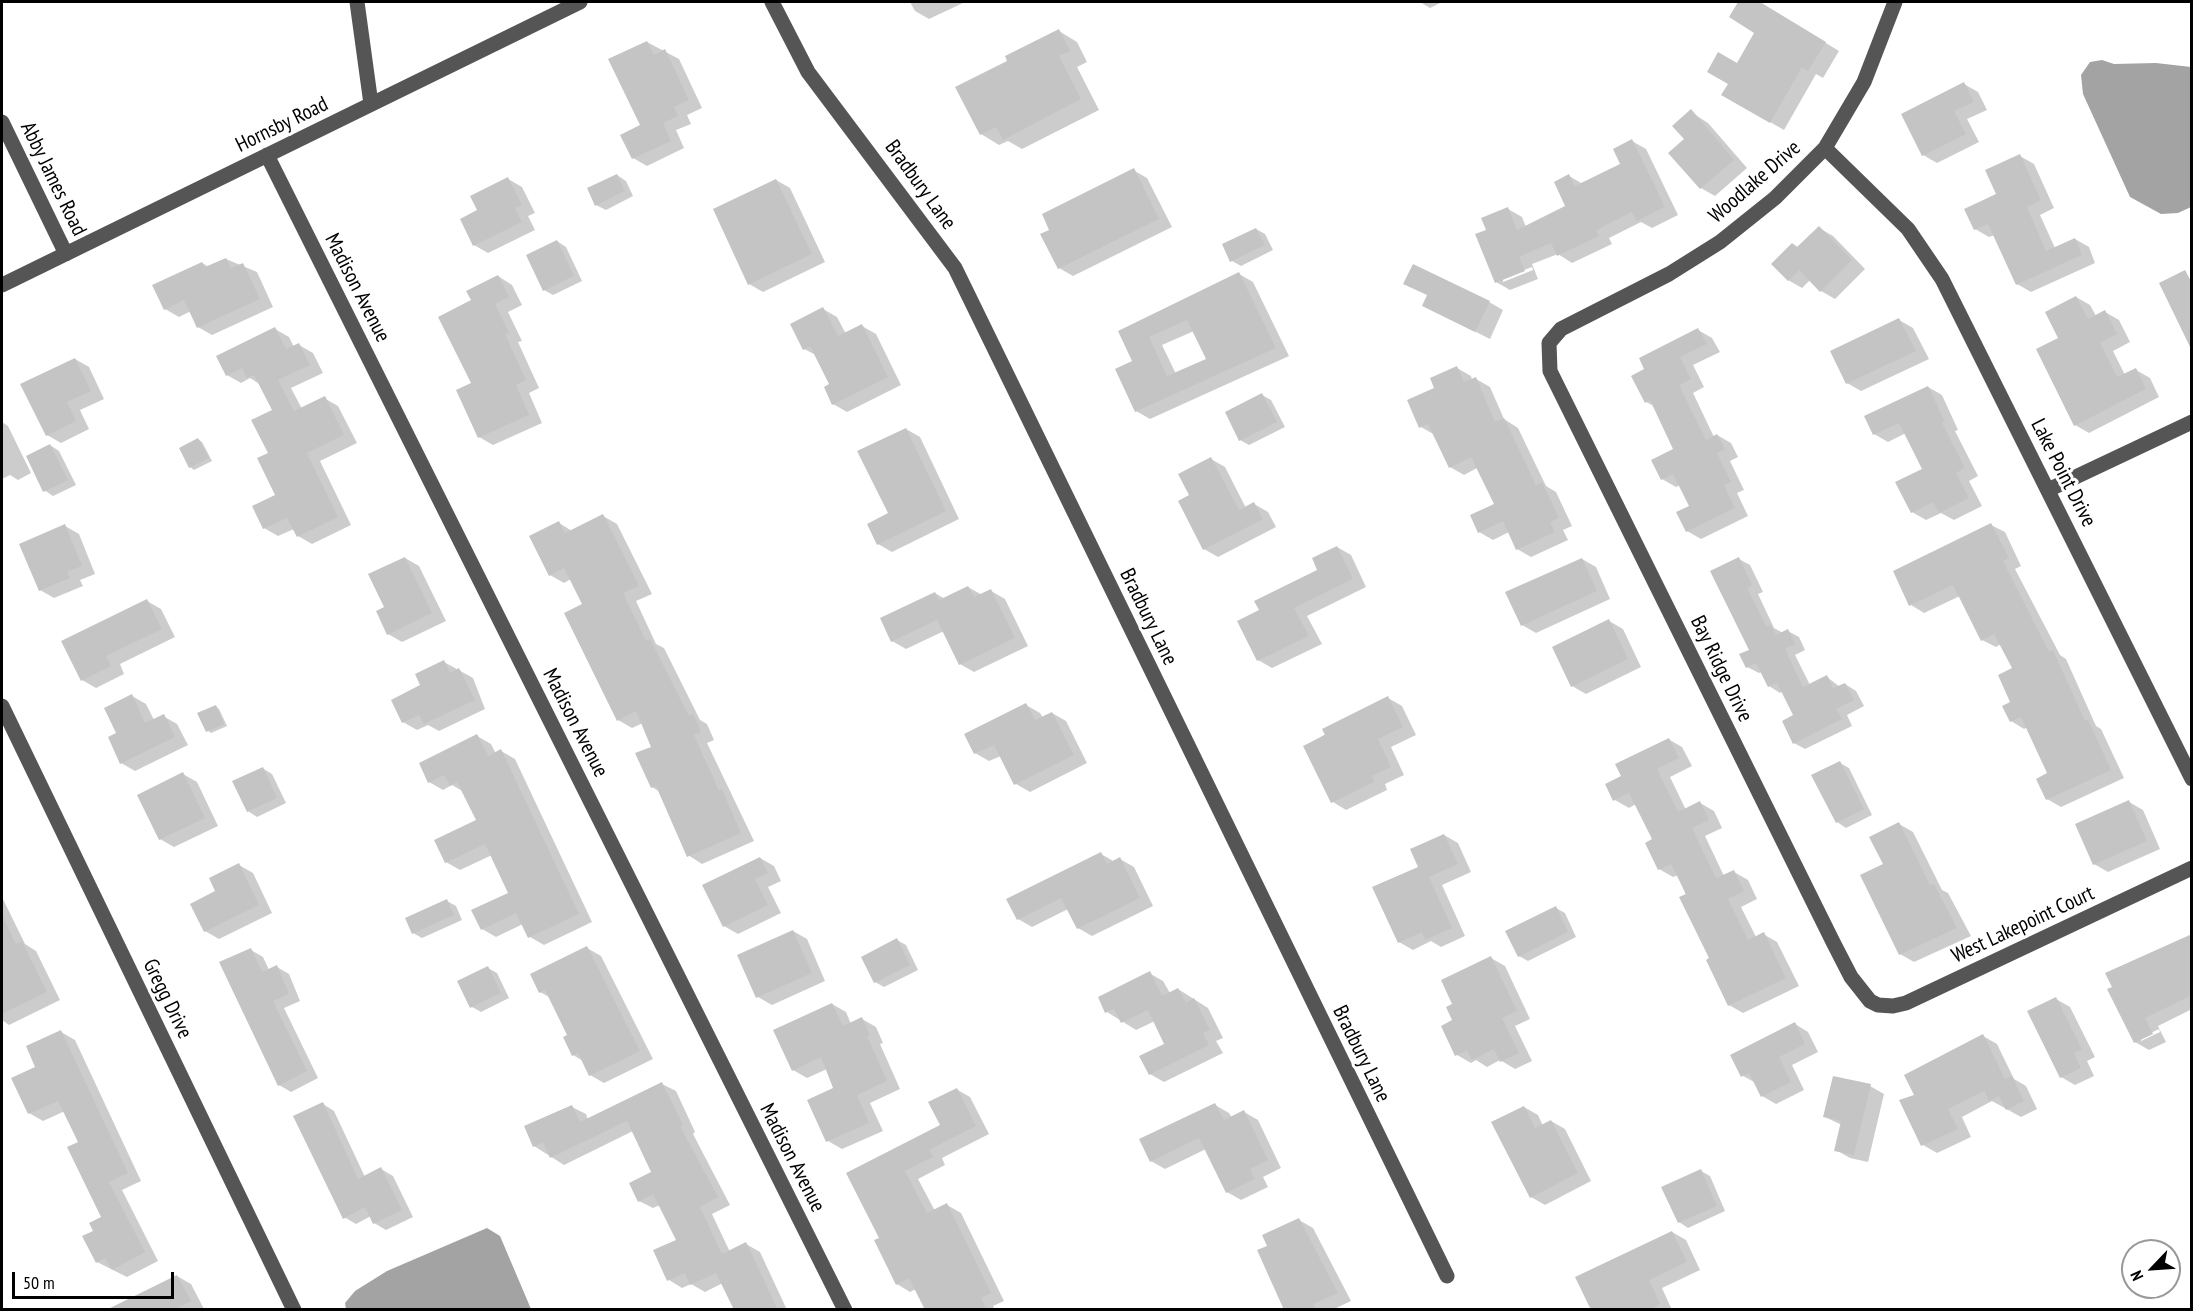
<!DOCTYPE html>
<style>
body{margin:0}
#map{position:relative;width:2193px;height:1311px;overflow:hidden;background:#fff;font-family:"PT Sans Narrow",sans-serif}
canvas{display:block}
.frame{position:absolute;inset:0;border:3px solid #000;pointer-events:none}
.north{position:absolute;left:2121px;top:1239px;width:60px;height:60px;box-sizing:border-box;background:#fff;border:2px solid #999;border-radius:50%;rotate:245deg;font-size:16px;font-weight:700;line-height:24px;text-align:center;color:#000}
.north::after{content:'';display:block;margin:auto;width:21px;height:27px;background:#000;clip-path:polygon(50% 0,100% 100%,50% 72%,0 100%)}
.scale{position:absolute;left:12px;top:1272px;width:162px;height:27px;box-sizing:border-box;border:3px solid #000;border-top:0;padding-left:8px;font-size:18px;line-height:21px;white-space:nowrap;color:#000;-webkit-text-stroke:4px #fff;paint-order:stroke}
</style>
<div id="map">
<canvas width="2193" height="1311"></canvas>
<div class="frame"></div>
<div class="north">N</div>
<div class="scale">50 m</div>
</div>
<script>
const c = document.querySelector('canvas').getContext('2d');
c.lineJoin = 'round';
function fillPath(path, color) {
  c.fillStyle = color;
  c.fill(path, 'evenodd');
}
function shape(rows) {
  const path = new Path2D();
  for (const r of rows) {
    path.moveTo(r[0], r[1]);
    for (let i = 2; i < r.length; i += 2) path.lineTo(r[i], r[i + 1]);
  }
  return path;
}
function strokePath(path, color, width, dash) {
  c.strokeStyle = color;
  c.lineWidth = width;
  c.lineCap = dash ? 'butt' : 'round';
  c.setLineDash(dash || []);
  c.stroke(path);
}
function drawText(font, color, halo, rows, align = 'center') {
  c.font = font + ' "PT Sans Narrow",sans-serif';
  c.lineWidth = 6;
  c.setLineDash([]);
  c.textBaseline = 'middle';
  c.strokeStyle = halo;
  c.fillStyle = color;
  for (const [text, x, y, turn = 0] of rows) {
    c.save();
    c.translate(x, y);
    c.rotate((+turn || 0) * Math.PI / 180);
    c.textAlign = isNaN(turn) ? turn : align;
    if (halo) c.strokeText(text, 0, 0);
    c.fillText(text, 0, 0);
    c.restore();
  }
}
const water = shape([
 [2102,60,2114,64,2156,63,2191,67,2191,207,2178,213,2161,214,2130,197,2083,94,2081,75,2090,62],
 [487,1228,500,1236,531,1309,346,1309,345,1303,355,1291,387,1271]
]);
const shadow = shape([
 [910,2,965,2,929,19,915,11],
 [1420,2,1442,2,1430,8],
 [1740,2,1758,2,1839,51,1823,78,1816,74,1784,130,1723,95,1756,32,1731,16],
 [1059,31,1077,42,1087,62,1077,67,1099,110,1022,149,1008,141,999,145,981,134,1009,62],
 [647,42,679,59,702,108,687,115,691,124,676,130,684,148,647,166,633,158,642,126],
 [1964,84,1978,92,1987,110,1967,119,1979,142,1937,163,1923,155],
 [1694,114,1708,123,1747,168,1715,196,1701,188,1686,139],
 [1632,141,1646,149,1678,215,1652,228,1641,222,1609,238,1612,244,1572,263,1558,254,1532,264,1538,279,1510,290,1496,282,1488,231,1508,209,1522,217,1526,227,1567,207,1569,176,1583,184,1622,165],
 [1532,267,1533,270,1503,282,1503,278],
 [2020,156,2034,164,2054,208,2040,215,2055,248,2075,239,2089,247,2095,263,2031,292,2017,284,1995,235,1989,237,1975,229],
 [1133,170,1147,178,1172,227,1073,276,1059,268],
 [617,175,626,181,633,196,606,210,596,205],
 [508,179,522,187,535,213,528,216,535,230,488,253,474,245,479,211],
 [776,180,790,188,825,262,763,292,749,284],
 [1819,228,1833,236,1865,269,1835,299,1821,291,1810,280,1802,288,1788,280,1793,244,1799,248],
 [1256,229,1265,234,1273,250,1241,266,1232,261],
 [557,241,566,247,582,281,553,295,544,290],
 [226,259,257,272,273,307,212,335,198,327,191,311,179,317,165,309,202,263,209,267],
 [1239,274,1253,282,1289,356,1150,419,1136,411,1134,362,1120,332],
 [1194,331,1208,359,1176,374,1162,345],
 [498,276,512,285,522,305,508,312,522,341,518,342,539,388,529,393,542,423,493,445,479,437,473,384,473,301],
 [2076,297,2090,305,2096,316,2105,312,2119,320,2130,342,2113,351,2125,375,2136,370,2150,378,2159,397,2089,433,2075,425,2060,339],
 [1489,302,1503,310,1490,339,1438,313],
 [823,309,837,317,846,334,862,326,876,334,901,385,847,412,833,404,831,385,816,355,804,349],
 [1899,320,1913,328,1929,359,1861,391,1847,383],
 [275,329,289,337,294,347,299,345,313,353,323,373,291,388,302,409,324,398,338,406,357,443,320,461,351,525,312,544,298,536,294,529,278,536,264,528,277,496,270,453,274,411,261,385,250,378,241,383,227,375],
 [1698,330,1712,338,1720,352,1693,365,1704,387,1693,393,1714,437,1717,435,1731,443,1738,457,1730,461,1744,490,1737,493,1748,516,1701,539,1687,531,1691,507,1680,485,1676,487,1662,479,1675,450,1654,406,1646,402,1646,370],
 [75,359,89,367,104,399,80,410,89,429,61,443,47,435],
 [1457,368,1471,376,1472,380,1476,379,1490,387,1504,419,1518,428,1546,486,1556,492,1572,526,1563,530,1568,540,1531,557,1517,549,1509,532,1493,540,1479,532,1496,505,1477,468,1464,475,1450,467,1435,435,1421,427,1436,389],
 [1928,387,1942,395,1958,430,1955,431,1978,476,1969,481,1982,506,1954,520,1941,513,1926,520,1912,512,1924,469,1906,433,1888,442,1874,434],
 [1262,395,1271,400,1285,427,1249,445,1240,440],
 [2,422,8,426,31,473,18,480,10,475,2,479],
 [906,429,920,437,959,519,892,552,878,544,890,514],
 [198,439,202,442,212,461,194,470,190,467],
 [50,445,59,451,76,485,53,496,44,490],
 [1211,459,1225,467,1246,508,1254,504,1268,512,1276,527,1218,557,1204,549,1191,496],
 [603,516,617,524,652,594,636,601,656,644,664,648,700,720,707,724,714,740,707,743,754,841,702,864,688,855,660,792,652,787,653,747,643,723,632,728,618,720,584,605,571,579,564,583,550,575,559,523,572,531],
 [1991,525,2005,532,2021,566,2015,569,2060,655,2066,659,2096,726,2101,729,2124,778,2061,807,2047,799,2049,774,2028,727,2024,729,2011,721,2014,669,2001,644,1996,647,1982,640,1960,596,1924,613,1911,605],
 [65,526,79,534,95,574,80,580,83,586,54,598,40,590],
 [1337,547,1351,555,1366,587,1307,616,1322,644,1272,668,1258,660,1261,611,1319,570],
 [405,558,419,566,446,621,402,642,388,634,386,608],
 [1582,559,1596,567,1610,599,1536,633,1522,625],
 [1739,559,1750,565,1763,592,1758,594,1774,628,1783,633,1788,631,1799,637,1805,650,1795,655,1810,685,1827,677,1840,687,1845,684,1856,691,1864,706,1847,715,1852,726,1805,749,1794,743,1795,716,1783,691,1780,693,1769,686,1762,672,1759,673,1747,667,1751,650],
 [968,587,982,595,991,591,1005,599,1028,646,974,672,960,664,944,631,906,649,892,641,935,593,945,599],
 [147,601,161,609,175,637,120,664,124,674,96,688,82,680],
 [1609,621,1623,629,1641,667,1586,694,1572,686],
 [444,662,473,678,485,709,439,731,428,725,417,730,403,722,422,686],
 [132,696,146,704,154,720,163,716,177,724,188,745,135,771,121,763,118,734],
 [1388,698,1402,706,1416,735,1391,747,1404,775,1385,784,1387,790,1346,810,1333,802,1305,746],
 [1026,705,1040,713,1043,718,1052,713,1066,721,1087,763,1030,792,1016,784,1001,756,989,761,975,753,966,735],
 [215,706,219,709,227,726,211,733,207,730],
 [477,736,491,744,496,754,501,751,515,759,592,922,544,945,530,937,523,924,496,937,482,929,510,893,492,855,460,870,446,862,478,821,464,792,452,785,443,790,429,782],
 [1668,739,1682,747,1692,766,1670,777,1686,810,1700,803,1714,811,1722,828,1705,836,1724,876,1734,872,1748,880,1757,899,1741,907,1756,937,1763,934,1777,942,1799,986,1743,1013,1729,1005,1678,875,1673,877,1659,869,1654,840,1636,804,1629,808,1615,800,1623,777],
 [1840,763,1849,768,1872,815,1846,828,1837,822],
 [262,768,272,774,286,803,257,817,248,811,234,782],
 [183,774,197,782,218,826,174,847,160,839],
 [2129,802,2143,810,2160,849,2108,872,2094,864],
 [1899,824,1913,832,1942,890,1948,893,1971,936,1914,962,1900,954,1885,864],
 [1444,835,1458,843,1471,872,1442,885,1465,936,1441,947,1431,941,1413,950,1399,942,1420,867],
 [1101,854,1115,862,1120,859,1134,867,1153,906,1092,936,1078,928,1068,909,1032,927,1018,919],
 [760,858,774,866,781,881,768,887,781,913,738,934,724,926],
 [239,865,253,873,272,913,219,939,205,931,217,892],
 [2,897,25,944,36,951,60,1000,9,1025,2,1020],
 [447,901,456,906,462,920,422,938,413,933],
 [1556,908,1565,913,1576,937,1528,961,1519,956],
 [793,931,807,939,825,981,772,1005,758,997],
 [2192,935,2192,1009,2158,1026,2166,1042,2149,1050,2135,1042,2109,990],
 [2159,1029,2160,1032,2141,1041,2141,1038],
 [897,940,906,945,918,970,884,987,875,982],
 [587,948,601,956,653,1059,604,1083,590,1075,583,1061,573,1055,569,1036,551,998,540,992],
 [251,950,263,957,269,970,277,967,289,974,300,1001,284,1008,318,1078,291,1092,279,1085],
 [1491,958,1505,966,1530,1019,1515,1026,1532,1061,1515,1069,1500,1060,1487,1067,1476,1060,1471,1063,1457,1055,1454,1005],
 [488,968,497,973,509,998,481,1012,472,1007],
 [1149,973,1163,981,1170,993,1178,989,1208,1008,1223,1038,1216,1041,1223,1053,1164,1082,1150,1074,1166,1044,1155,1021,1136,1030,1107,1012],
 [2056,999,2070,1007,2095,1057,2087,1061,2094,1076,2075,1085,2061,1077],
 [832,1004,846,1012,851,1024,862,1019,876,1027,883,1043,880,1044,900,1089,870,1103,883,1131,842,1149,828,1141,835,1089,827,1069,807,1078,793,1070],
 [1795,1024,1808,1032,1818,1052,1792,1065,1804,1090,1776,1104,1762,1096,1756,1083,1743,1076],
 [61,1032,75,1040,141,1181,122,1190,158,1261,127,1277,97,1262,95,1231,103,1218,80,1142,65,1111,43,1121,29,1113,37,1068],
 [1983,1036,1997,1044,2014,1079,2026,1086,2037,1109,2021,1117,1992,1101,1962,1117,1971,1137,1937,1153,1923,1145,1916,1095],
 [662,1084,676,1091,695,1132,693,1134,730,1205,712,1214,730,1252,746,1244,760,1252,787,1310,735,1310,723,1283,705,1292,691,1284,682,1288,669,1280,678,1241,660,1205,653,1208,639,1201,653,1172,633,1131,564,1165,534,1146,572,1107,586,1114,588,1120],
 [1870,1086,1884,1094,1868,1162,1850,1158,1836,1150,1842,1125,1825,1117],
 [956,1089,970,1097,989,1134,942,1158,945,1165,918,1179,935,1211,947,1205,961,1213,1004,1301,993,1306,995,1310,927,1310,916,1289,910,1292,897,1284,881,1238,848,1173,942,1125],
 [323,1104,334,1111,365,1177,381,1169,393,1176,413,1217,386,1230,374,1223,371,1216,356,1224,344,1217],
 [1215,1105,1229,1113,1232,1118,1244,1112,1258,1120,1281,1168,1263,1177,1268,1187,1241,1200,1227,1192,1206,1149,1165,1169,1151,1161],
 [1524,1107,1538,1115,1543,1126,1551,1121,1565,1129,1591,1181,1545,1205,1531,1197],
 [1701,1171,1710,1176,1725,1211,1688,1228,1679,1222],
 [1299,1220,1313,1228,1351,1301,1332,1310,1286,1310,1269,1247],
 [1672,1232,1686,1240,1700,1270,1662,1288,1672,1310,1593,1310],
 [177,1276,191,1284,204,1309,131,1310]
]);
const building = shape([
 [1738,2,1760,2,1826,42,1808,71,1802,67,1770,123,1721,95,1728,84,1707,72,1718,52,1737,63,1754,33,1729,17],
 [1059,29,1070,51,1059,56,1081,99,1003,140,996,127,980,135,955,87,1007,61,1005,56],
 [647,41,654,55,665,49,689,100,674,107,678,116,663,123,671,141,632,159,620,135,640,125,608,59],
 [1964,82,1974,102,1954,111,1966,134,1922,156,1901,114],
 [1691,109,1734,160,1700,189,1668,153,1684,139,1672,126],
 [1632,139,1665,207,1637,221,1632,212,1596,230,1599,236,1557,256,1551,243,1519,257,1525,271,1495,283,1475,234,1486,230,1481,218,1508,207,1517,230,1565,206,1554,182,1569,174,1575,186,1620,164,1613,149],
 [2020,154,2041,200,2027,207,2046,251,2075,238,2082,255,2016,285,1988,224,1974,230,1964,209,1996,194,1985,170],
 [1134,168,1159,219,1058,269,1040,234,1049,230,1042,214],
 [617,174,625,191,595,206,587,188],
 [508,177,522,205,515,208,522,222,473,246,460,219,477,210,470,196],
 [776,179,812,254,748,285,713,209],
 [1819,226,1852,260,1820,292,1799,270,1788,281,1771,264,1792,243,1797,247],
 [1256,228,1265,245,1230,262,1222,244],
 [557,240,574,276,543,291,526,255],
 [226,258,231,268,243,263,260,299,197,328,184,300,164,310,152,285,202,262,205,267],
 [1413,264,1490,301,1475,332,1422,306,1427,295,1403,284],
 [2185,270,2192,283,2192,351,2159,283],
 [1239,272,1276,348,1135,412,1115,369,1132,361,1118,331],
 [1187,320,1206,359,1167,376,1149,337],
 [498,275,509,297,495,304,509,333,505,334,526,380,516,385,529,415,478,438,456,390,471,383,438,317,471,300,466,291],
 [2076,296,2088,319,2105,310,2117,334,2100,343,2117,377,2136,368,2146,389,2074,426,2036,349,2058,338,2045,312],
 [823,307,838,336,862,324,888,377,832,405,824,387,829,384,810,346,803,350,790,324],
 [1899,318,1916,351,1846,384,1830,351],
 [275,327,286,349,299,343,310,365,278,380,294,411,325,396,344,435,307,453,338,517,297,537,287,518,263,529,252,506,275,495,257,458,268,453,251,420,272,410,254,375,247,378,242,368,226,376,216,356],
 [1698,328,1707,344,1680,357,1691,379,1679,385,1706,440,1717,434,1725,449,1717,453,1731,482,1724,485,1735,508,1686,532,1676,512,1689,506,1673,474,1661,480,1651,460,1673,449,1650,400,1645,403,1631,376,1644,369,1639,358],
 [75,358,91,391,67,402,76,421,46,436,20,384],
 [1457,366,1464,382,1476,377,1495,422,1504,418,1536,485,1542,482,1559,518,1550,522,1555,532,1516,550,1503,521,1478,533,1470,515,1494,504,1471,457,1449,468,1428,424,1419,428,1407,400,1434,388,1430,378],
 [1928,386,1945,422,1942,423,1965,468,1956,473,1969,498,1939,513,1933,502,1911,513,1895,482,1922,469,1899,423,1873,435,1864,416],
 [1262,393,1277,422,1239,441,1225,412],
 [906,428,946,511,877,545,867,524,888,513,857,451],
 [198,438,209,458,189,468,179,448],
 [50,444,68,480,43,492,26,456],
 [1211,457,1239,510,1254,502,1263,519,1203,550,1178,501,1189,495,1178,474],
 [603,514,639,586,623,593,646,641,650,639,689,716,693,714,701,732,694,735,719,791,722,789,741,833,687,857,656,786,651,788,635,753,651,747,636,711,617,721,564,613,582,604,564,568,549,576,529,536,559,521,565,533],
 [1991,523,2009,558,2003,561,2049,652,2053,650,2085,721,2088,719,2111,770,2046,800,2036,779,2047,773,2021,717,2010,722,2002,706,2010,702,1998,675,2012,668,1994,634,1981,641,1953,585,1909,606,1893,571],
 [65,524,82,566,67,572,70,578,39,591,19,544],
 [1337,546,1353,579,1294,608,1309,636,1257,661,1237,621,1259,610,1254,601,1317,570,1312,558],
 [405,557,432,613,387,635,376,611,384,607,368,574],
 [1739,557,1752,585,1747,588,1767,627,1771,625,1776,635,1788,629,1795,644,1785,649,1803,687,1827,675,1833,688,1845,683,1854,700,1836,709,1842,719,1793,744,1782,721,1793,715,1777,683,1768,687,1756,663,1746,668,1739,654,1749,650,1710,571],
 [1582,558,1597,591,1521,626,1505,592],
 [968,586,974,597,991,589,1015,638,959,665,937,620,891,642,880,618,935,592,939,600],
 [147,599,162,629,106,656,111,666,81,681,61,641],
 [1609,619,1628,659,1571,687,1552,647],
 [444,660,450,673,459,668,475,700,424,724,419,715,402,723,391,700,420,685,415,674],
 [132,694,145,723,164,714,175,737,120,764,108,737,116,733,104,708],
 [1388,696,1403,727,1378,739,1391,767,1372,776,1374,782,1331,803,1303,746,1325,735,1322,729],
 [1026,703,1035,720,1052,712,1074,755,1014,785,994,745,974,754,964,734],
 [216,705,224,724,206,732,197,713],
 [477,734,488,756,501,749,579,914,528,938,516,913,481,930,471,910,508,893,485,844,445,863,434,840,476,820,457,782,450,786,444,775,428,783,419,763],
 [1669,738,1679,758,1657,769,1678,812,1700,801,1709,820,1692,828,1716,878,1734,870,1744,891,1728,899,1748,940,1764,932,1786,978,1728,1006,1706,960,1709,958,1679,897,1686,894,1671,864,1658,870,1645,843,1652,839,1629,793,1613,801,1605,784,1621,776,1615,764],
 [1840,761,1864,809,1836,823,1811,775],
 [263,767,277,798,247,812,232,781],
 [183,772,205,818,159,840,137,795],
 [2129,800,2147,841,2093,865,2075,824],
 [1899,822,1930,885,1934,884,1957,928,1899,955,1860,875,1883,864,1869,837],
 [1444,834,1458,864,1429,877,1452,928,1425,940,1422,932,1398,943,1372,887,1418,867,1410,849],
 [1101,852,1107,864,1120,857,1140,898,1077,929,1061,898,1017,920,1006,899],
 [760,857,768,873,755,879,768,905,723,927,702,885],
 [239,863,259,905,204,932,190,904,215,891,209,878],
 [447,899,454,915,412,934,405,918],
 [1556,906,1568,932,1518,957,1505,931],
 [2,915,16,944,22,941,47,992,2,1014],
 [793,930,812,973,756,998,737,955],
 [2192,934,2192,995,2145,1018,2153,1034,2134,1043,2107,989,2112,987,2105,973],
 [897,938,910,965,874,983,861,957],
 [587,946,640,1051,589,1076,578,1053,572,1056,563,1037,567,1035,545,990,539,993,530,974],
 [251,948,262,972,277,965,289,994,273,1001,307,1071,278,1086,219,962],
 [1491,956,1517,1011,1502,1018,1519,1053,1500,1062,1494,1049,1472,1060,1467,1050,1455,1056,1441,1026,1452,1020,1446,1007,1452,1004,1441,980],
 [488,966,501,993,470,1008,457,981],
 [1150,971,1162,996,1178,988,1186,1003,1194,998,1210,1030,1203,1033,1209,1045,1149,1075,1139,1056,1164,1044,1148,1010,1121,1023,1114,1009,1105,1013,1098,997],
 [2056,997,2082,1049,2074,1053,2081,1068,2060,1078,2027,1011],
 [832,1003,843,1026,862,1017,870,1035,867,1036,887,1081,857,1095,869,1123,826,1142,807,1100,833,1088,821,1057,792,1071,773,1030],
 [1795,1022,1805,1044,1779,1057,1791,1082,1761,1097,1749,1073,1741,1077,1730,1055],
 [61,1030,128,1173,109,1182,145,1252,112,1270,105,1258,96,1263,82,1236,93,1231,89,1223,101,1217,67,1147,78,1142,58,1101,28,1114,11,1078,35,1067,26,1046],
 [1983,1034,2005,1079,2012,1076,2024,1101,2006,1110,1999,1096,1989,1101,1984,1091,1948,1109,1958,1129,1921,1146,1899,1100,1914,1095,1904,1075],
 [1833,1076,1871,1084,1854,1155,1834,1151,1841,1121,1823,1117],
 [662,1082,683,1125,680,1126,718,1197,700,1207,722,1254,746,1242,778,1310,734,1310,716,1273,690,1285,685,1273,667,1281,653,1250,676,1240,653,1194,638,1202,629,1183,651,1172,627,1121,550,1158,543,1142,533,1147,524,1126,572,1105,580,1122],
 [957,1088,976,1126,929,1150,933,1157,905,1171,927,1213,947,1203,991,1293,981,1298,987,1310,925,1310,909,1278,896,1285,874,1240,879,1238,846,1173,940,1125,928,1102],
 [323,1102,358,1179,381,1167,402,1210,373,1224,365,1207,343,1219,293,1116],
 [1215,1103,1224,1120,1244,1110,1268,1160,1250,1169,1255,1179,1226,1193,1199,1138,1150,1162,1139,1139],
 [1524,1106,1535,1128,1551,1120,1578,1173,1530,1198,1491,1122],
 [1701,1169,1717,1206,1678,1223,1661,1187],
 [1299,1218,1338,1293,1313,1304,1316,1310,1284,1310,1257,1250,1267,1246,1262,1235],
 [1672,1231,1687,1262,1649,1280,1660,1304,1650,1310,1591,1310,1575,1277],
 [177,1275,191,1301,174,1310,106,1310]
]);
const minor = shape([
 [357,2,371,104],
 [772,2,808,72,955,268,1447,1276],
 [1895,2,1864,82,1825,148,1775,198,1720,242,1669,274,1561,329,1549,343,1550,371,1833,942,1851,977,1870,1001,1878,1005,1893,1006,1906,1003,2192,868],
 [2,122,66,254],
 [1825,148,1908,229,1942,279,2192,779],
 [267,155,845,1310],
 [2,285,580,2],
 [2048,490,2192,422],
 [2,706,294,1310]
]);
const streetNames = [
 ["Hornsby Road",282,125,-26],
 ["Abby James Road",53,179,64],
 ["Woodlake Drive",1755,182,-41],
 ["Bradbury Lane",920,185,54],
 ["Madison Avenue",357,288,63],
 ["Lake Point Drive",2063,473,63],
 ["Bradbury Lane",1148,617,64],
 ["Bay Ridge Drive",1721,669,64],
 ["Madison Avenue",575,723,63],
 ["West Lakepoint Court",2023,925,-25],
 ["Gregg Drive",167,999,64],
 ["Bradbury Lane",1361,1054,64],
 ["Madison Avenue",792,1158,63]
];
fillPath(water, '#a3a3a3');
fillPath(shadow, '#0003');
fillPath(building, '#c4c4c4');
strokePath(minor, '#555', 15);
drawText('21px', '#000', '#fff', streetNames);
</script>
